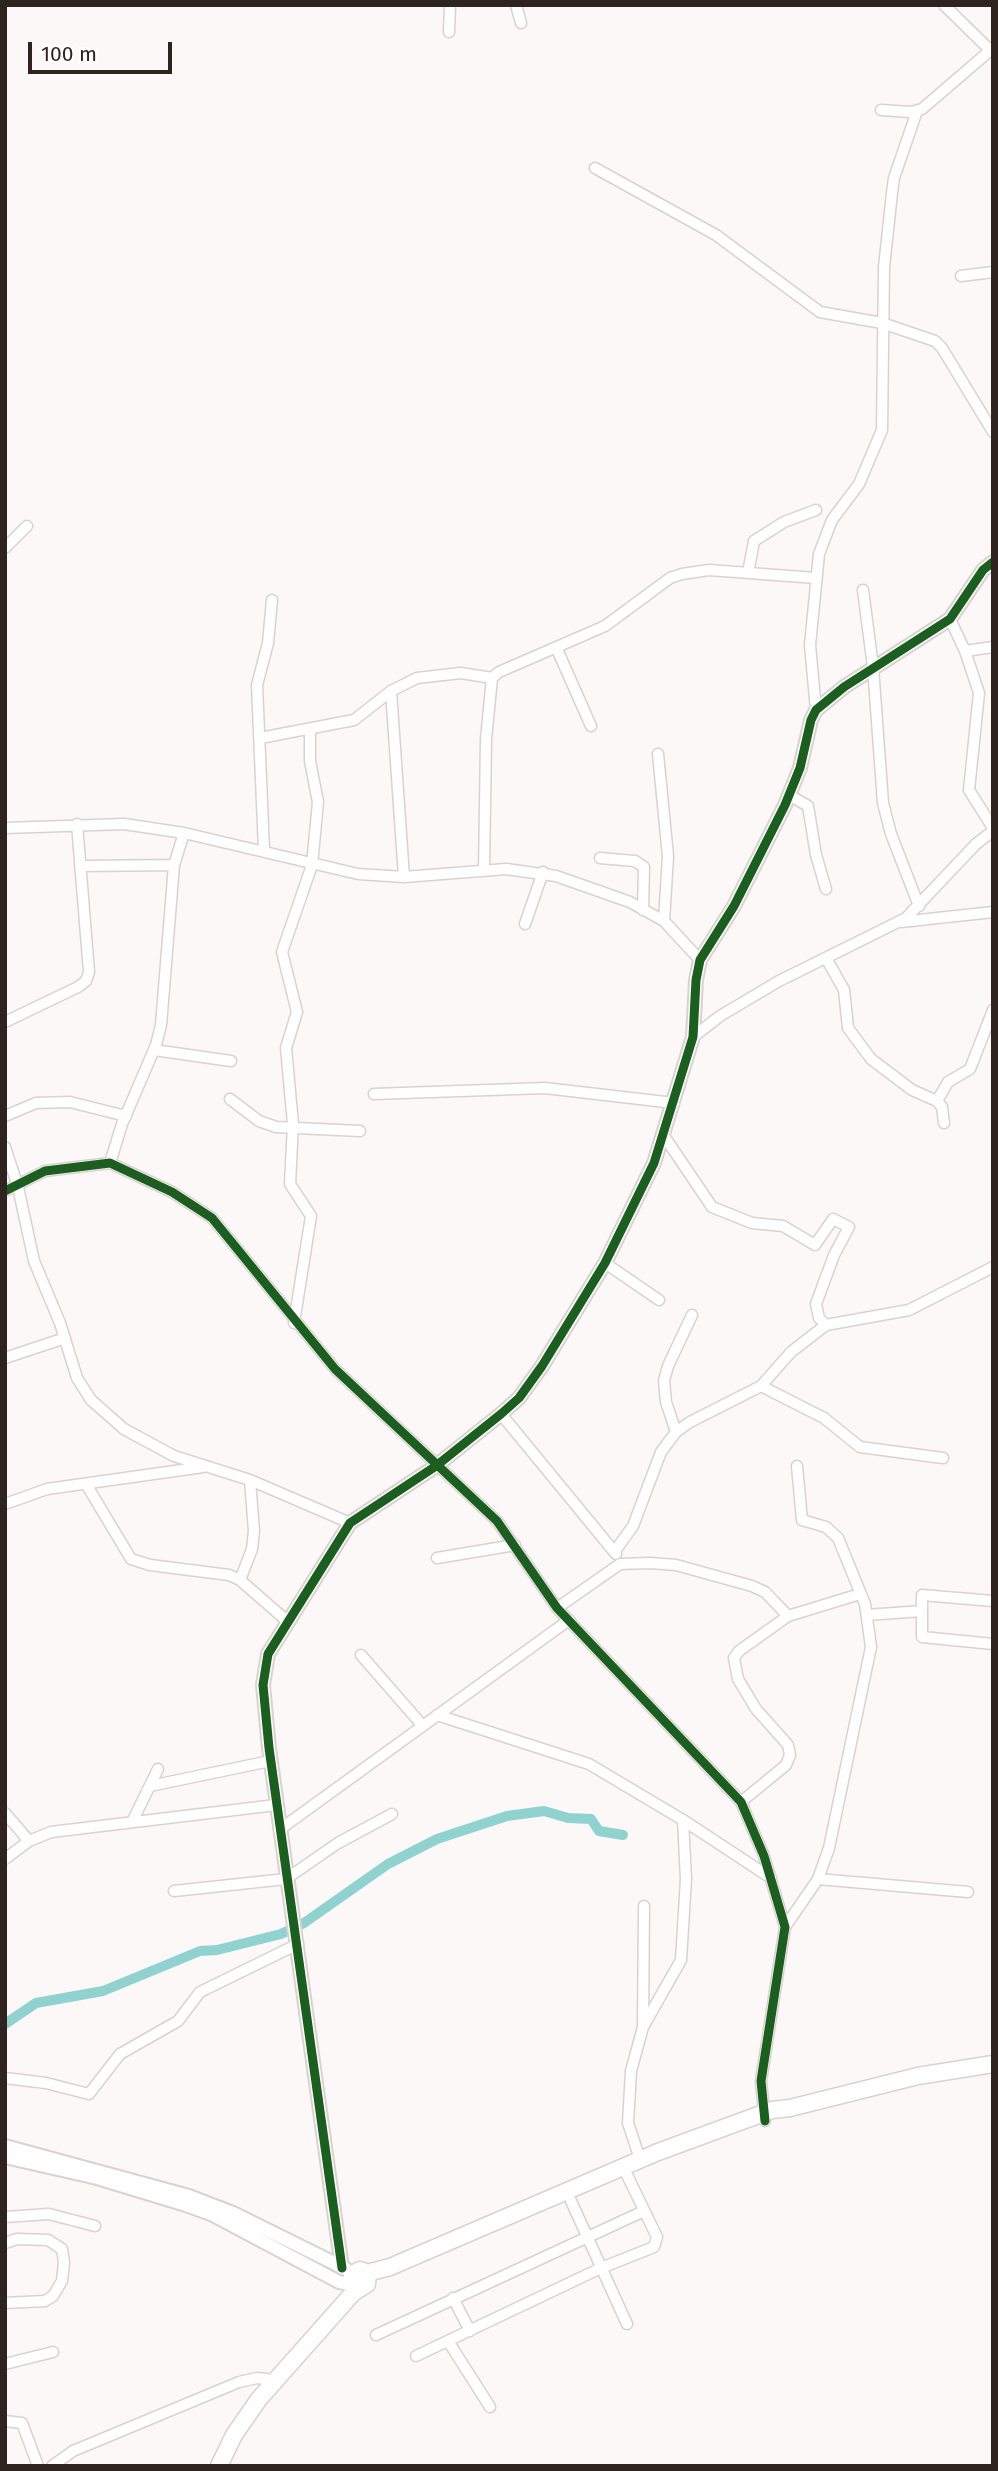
<!DOCTYPE html>
<style>
body{margin:0}
#map{position:relative;width:998px;height:2471px;overflow:hidden;background:#fcf8f8;font-family:"Fira Sans",sans-serif}
canvas{display:block}
.frame{position:absolute;inset:0;border:7px solid #2f2320;pointer-events:none}
.scale{position:absolute;left:28px;top:42px;width:144px;height:32px;box-sizing:border-box;border:4px solid #2f2320;border-top:0;padding-left:9px;font-size:21px;line-height:24px;white-space:nowrap;color:#2f2320;-webkit-text-stroke:5px #fff;paint-order:stroke}
</style>
<div id="map">
<canvas width="998" height="2471"></canvas>
<div class="frame"></div>
<div class="scale">100 m</div>
</div>
<script>
const c = document.querySelector('canvas').getContext('2d');
c.lineJoin = 'round';
function shape(rows) {
  const path = new Path2D();
  for (const r of rows) {
    path.moveTo(r[0], r[1]);
    for (let i = 2; i < r.length; i += 2) path.lineTo(r[i], r[i + 1]);
  }
  return path;
}
function strokePath(path, color, width, dash) {
  c.strokeStyle = color;
  c.lineWidth = width;
  c.lineCap = dash ? 'butt' : 'round';
  c.setLineDash(dash || []);
  c.stroke(path);
}
const canal = shape([
 [5,2024,36,2003,103,1991,200,1951,217,1950,281,1934,304,1923,388,1864,437,1839,507,1816,544,1811,568,1818,591,1819,599,1831,623,1835]
]);
const minor = shape([
 [516,5,521,23],
 [944,5,990,50],
 [449,32,450,5],
 [881,110,911,112,922,109,993,48],
 [595,168,716,235,820,312,882,323,935,341,942,348,993,432],
 [961,276,993,272],
 [5,548,27,526],
 [748,573,754,541,784,522,816,510],
 [863,590,873,667,883,803,891,834,919,906],
 [950,619,965,651,979,693,969,790,993,828],
 [556,647,591,726],
 [965,651,993,647],
 [391,691,404,877],
 [816,710,810,645,819,554,832,520,859,484,882,430,884,267,892,193,894,178,917,111],
 [260,738,354,720,391,691,417,678,461,673,492,678],
 [658,754,668,856,664,921],
 [789,795,808,806,816,855,826,889],
 [5,828,124,824,184,833],
 [264,850,257,685,268,643,272,600],
 [600,858,635,861,644,867,643,910],
 [80,866,174,865],
 [484,871,486,739,492,678,499,672,605,626,670,578,682,574,709,570,816,578],
 [901,922,993,912],
 [525,924,543,872],
 [826,958,844,990,848,1028,871,1059,912,1090,937,1101,942,1107,944,1123],
 [5,1022,78,987,86,981,89,972,77,824],
 [693,1037,720,1016,779,981,906,918,976,844,993,831],
 [154,1050,231,1061],
 [374,1094,545,1088,674,1103],
 [230,1099,259,1121,276,1127,360,1131],
 [937,1101,948,1082,970,1069,993,1010],
 [5,1116,36,1103,70,1102,126,1116],
 [664,1136,712,1207,752,1223,783,1226,815,1245,833,1219,849,1227,834,1255,816,1304,819,1318,826,1325],
 [5,1147,18,1187,34,1261,60,1323,77,1378,91,1400,124,1429,174,1456,250,1480,350,1523],
 [110,1163,122,1124,156,1045,161,1025,174,865,184,833,358,874,404,877,506,869,556,876,630,902,664,921,700,960],
 [5,1191,45,1171,110,1163,172,1192,212,1218,335,1369,497,1521,557,1608,741,1802,764,1856,785,1927,761,2081,765,2121],
 [605,1263,659,1300],
 [294,1323,311,1216,290,1184,293,1124,286,1048,297,1012,282,952,312,865,318,802,310,761,310,729],
 [5,1358,65,1338],
 [761,1386,824,1418,860,1447,943,1458],
 [501,1414,616,1554],
 [676,1432,666,1402,664,1381,668,1366,692,1315],
 [86,1484,131,1559,150,1565,229,1575,240,1580,287,1621],
 [5,1504,47,1489,203,1467],
 [615,1551,633,1526,661,1452,676,1432,690,1422,761,1386,791,1352,826,1325,909,1310,993,1267],
 [437,1558,515,1545],
 [240,1580,252,1549,254,1531,250,1480],
 [993,1601,922,1595,922,1637,993,1644],
 [557,1608,620,1564,650,1563,676,1565,752,1586,765,1592,788,1616],
 [867,1615,922,1611],
 [361,1655,422,1725],
 [437,1715,589,1764,683,1820,771,1878],
 [150,1786,270,1761],
 [741,1802,786,1765,790,1755,788,1745,756,1709,738,1679,734,1658,739,1651,788,1616,860,1594],
 [5,1813,29,1841],
 [132,1822,158,1769],
 [279,1830,569,1620],
 [5,1859,29,1841,51,1832,276,1805],
 [818,1879,968,1892],
 [174,1891,286,1879,338,1843,392,1814],
 [785,1927,818,1879,829,1848,871,1647,865,1604,838,1538,826,1527,802,1520,797,1466],
 [643,2025,644,1906],
 [5,2078,46,2083,89,2094,120,2054,178,2021,200,1992,298,1944],
 [640,2159,628,2123,631,2071,643,2027,681,1960,686,1879,683,1820],
 [571,2201,627,2324],
 [5,2217,49,2214,95,2226],
 [5,2243,17,2239,48,2240,62,2249,64,2262,62,2281,53,2296,45,2301,5,2303],
 [453,2298,470,2331],
 [376,2335,644,2211],
 [448,2341,490,2407],
 [416,2356,601,2268,654,2247,657,2237,627,2175],
 [5,2364,53,2352],
 [5,2421,22,2423,38,2466],
 [52,2466,73,2451,239,2382,257,2378,275,2380]
]);
const tertiary = shape([
 [5,2146,189,2196,233,2213,346,2269],
 [5,2157,97,2178,186,2205,211,2214,339,2282,354,2285],
 [342,2268,269,1748,263,1685,268,1654,350,1523,436,1466,501,1414,519,1398,542,1366,605,1263,654,1163,693,1037,696,980,700,960,734,906,785,805,800,768,811,720,816,710,844,687,950,619,983,570,993,562]
]);
const trunk = shape([
 [367,2273,390,2267,658,2152,772,2110,790,2108,918,2076,993,2064],
 [219,2466,234,2435,259,2399,353,2293,367,2284,368,2273,360,2270,353,2274,351,2280,359,2288]
]);
const cycleway = shape([
 [5,1191,45,1171,110,1163,172,1192,212,1218,335,1369,497,1521,557,1608,741,1802,764,1856,785,1927,761,2081,765,2121],
 [342,2268,269,1748,263,1685,268,1654,350,1523,436,1466,501,1414,519,1398,542,1366,605,1263,654,1163,693,1037,696,980,700,960,734,906,785,805,800,768,811,720,816,710,844,687,950,619,983,570,993,562]
]);
strokePath(canal, '#8fd2cf', 10);
strokePath(minor, '#d9d2d0', 13);
strokePath(tertiary, '#d9d2d0', 16);
strokePath(trunk, '#d9d2d0', 19);
strokePath(minor, '#fffefe', 10);
strokePath(tertiary, '#fffefe', 12);
strokePath(trunk, '#fffefe', 16);
strokePath(cycleway, '#1b5e20', 9);
</script>
